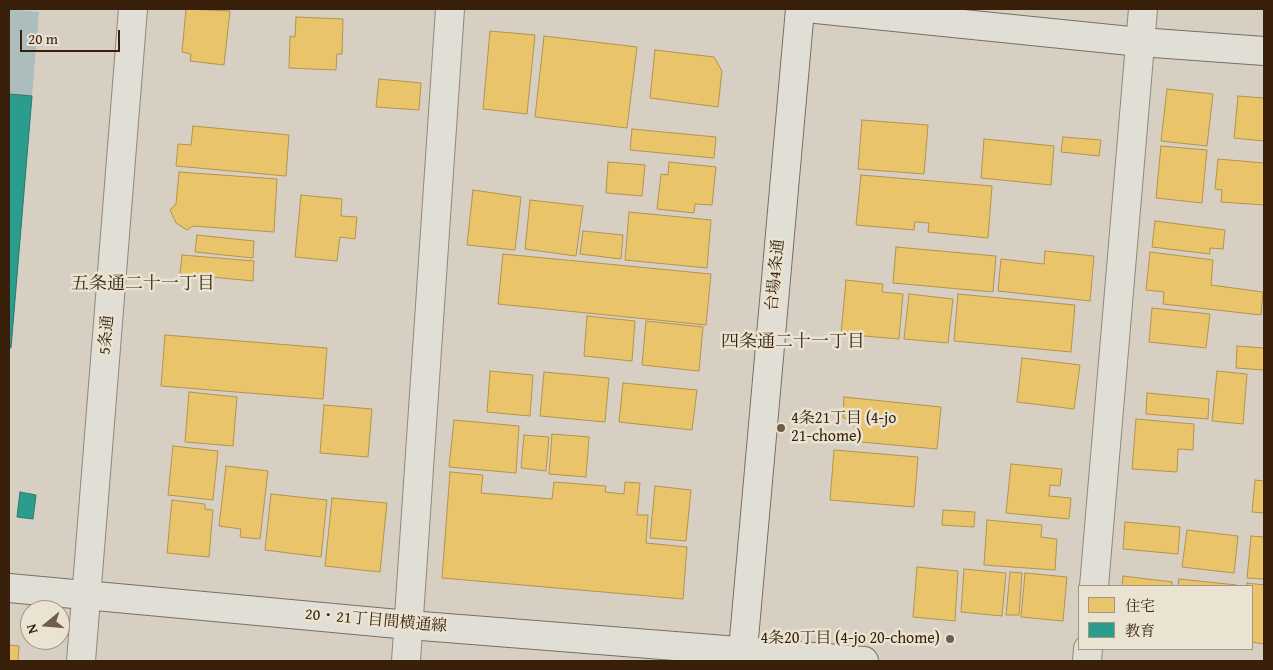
<!DOCTYPE html>
<meta charset="utf-8">
<style>
body{margin:0}
#map{position:relative;width:1273px;height:670px;overflow:hidden;background:#d7d0c2;font-family:"Gentium Book Plus","Noto Serif JP",serif}
canvas{display:block}
.frame{position:absolute;inset:0;border:10px solid #371f0a;pointer-events:none}
.legend{position:absolute;left:1078px;top:585px;width:175px;height:65px;box-sizing:border-box;background:#ebe3d2;border:1px solid #a39582;margin:0;padding:6px 9px;list-style:none;font-size:15px;color:#371f0a}
.legend li{display:flex;align-items:center;gap:10px;height:25px}
.legend b{width:25px;border:1px solid #a39582}
.north{position:absolute;left:20px;top:600px;width:50px;height:50px;box-sizing:border-box;background:#ebe3d2;border:1px solid #a39582;border-radius:50%;rotate:253deg;font-size:14px;font-weight:700;line-height:20px;text-align:center;color:#371f0a}
.north::after{content:'';display:block;margin:auto;width:18px;height:22px;background:#6f5d4a;clip-path:polygon(50% 0,100% 100%,50% 72%,0 100%)}
.scale{position:absolute;left:20px;top:30px;width:100px;height:22px;box-sizing:border-box;border:2px solid #371f0a;border-top:0;padding-left:6px;font-size:15px;line-height:18px;white-space:nowrap;color:#371f0a;-webkit-text-stroke:4px #ebe3d2;paint-order:stroke}
</style>
<div id="map">
<canvas width="1273" height="670"></canvas>
<div class="frame"></div>
<ul class="legend">
<li><b style="height:14px;background:#e9c46a"></b>住宅</li>
<li><b style="height:14px;background:#2a9d8f"></b>教育</li>
</ul>
<div class="north">N</div>
<div class="scale">20 m</div>
</div>
<script>
const c = document.querySelector('canvas').getContext('2d');
c.lineJoin = 'round';
function fillPath(path, color) {
  c.fillStyle = color;
  c.fill(path, 'evenodd');
}
function shape(rows) {
  const path = new Path2D();
  for (const r of rows) {
    path.moveTo(r[0], r[1]);
    for (let i = 2; i < r.length; i += 2) path.lineTo(r[i], r[i + 1]);
  }
  return path;
}
function strokePath(path, color, width, dash) {
  c.strokeStyle = color;
  c.lineWidth = width;
  c.lineCap = dash ? 'butt' : 'round';
  c.setLineDash(dash || []);
  c.stroke(path);
}
function drawText(font, color, halo, rows, align = 'center') {
  c.font = font + ' "Gentium Book Plus","Noto Serif JP",serif';
  c.lineWidth = 5;
  c.setLineDash([]);
  c.textBaseline = 'middle';
  c.strokeStyle = halo;
  c.fillStyle = color;
  for (const [text, x, y, turn = 0] of rows) {
    c.save();
    c.translate(x, y);
    c.rotate((+turn || 0) * Math.PI / 180);
    c.textAlign = isNaN(turn) ? turn : align;
    if (halo) c.strokeText(text, 0, 0);
    c.fillText(text, 0, 0);
    c.restore();
  }
}
const water = shape([
 [9,9,39,12,32,96,9,94]
]);
const homes = shape([
 [186,9,230,11,224,65,190,61,191,54,182,52,186,9],
 [296,17,343,19,342,54,337,54,336,70,289,68,290,36,295,37,296,17],
 [490,31,535,35,527,114,483,109,490,31],
 [544,36,637,47,627,128,535,117,544,36],
 [655,50,714,57,722,71,718,107,650,98,655,50],
 [379,79,421,83,419,110,376,107,379,79],
 [1167,89,1213,94,1207,146,1161,141,1167,89],
 [1238,96,1264,98,1264,141,1234,138,1238,96],
 [862,120,928,125,924,174,858,169,862,120],
 [193,126,289,135,286,176,176,166,178,144,191,145,193,126],
 [632,129,716,137,714,158,630,150,632,129],
 [1063,137,1101,140,1099,156,1061,152,1063,137],
 [984,139,1054,146,1051,185,981,178,984,139],
 [1161,146,1207,150,1202,203,1156,198,1161,146],
 [1218,159,1264,163,1264,205,1221,202,1222,190,1215,189,1218,159],
 [608,162,645,165,642,196,606,193,608,162],
 [669,162,716,167,712,205,695,204,694,213,657,209,661,174,668,175,669,162],
 [179,172,277,179,274,232,193,226,187,230,176,223,170,210,176,204,179,172],
 [861,175,992,186,988,238,928,232,929,223,915,222,914,230,856,225,861,175],
 [473,190,521,197,515,250,467,245,473,190],
 [301,195,342,199,341,216,357,217,355,239,340,237,337,261,295,257,301,195],
 [530,200,583,206,576,256,525,249,530,200],
 [629,212,711,220,707,268,625,260,629,212],
 [1155,221,1225,230,1223,249,1210,248,1210,254,1152,247,1155,221],
 [583,231,623,235,621,259,580,254,583,231],
 [197,235,254,241,253,258,195,252,197,235],
 [896,247,996,256,993,292,893,283,896,247],
 [1045,251,1094,256,1090,301,998,291,1001,259,1044,264,1045,251],
 [1150,252,1213,260,1211,285,1263,292,1261,315,1163,304,1164,292,1146,290,1150,252],
 [503,254,711,274,706,325,498,304,503,254],
 [182,255,254,261,253,281,180,274,182,255],
 [846,280,883,284,882,292,903,294,899,339,841,334,846,280],
 [909,294,953,299,948,343,904,339,909,294],
 [958,294,1075,305,1071,352,954,341,958,294],
 [1152,308,1210,314,1206,348,1149,342,1152,308],
 [587,316,635,321,632,361,584,356,587,316],
 [646,321,703,327,699,371,642,365,646,321],
 [165,335,327,348,323,399,161,386,165,335],
 [1237,346,1264,348,1264,370,1236,368,1237,346],
 [1022,358,1080,365,1074,409,1017,402,1022,358],
 [490,371,533,375,530,416,487,412,490,371],
 [1217,371,1247,374,1243,424,1212,421,1217,371],
 [544,372,609,378,605,422,540,416,544,372],
 [623,383,697,390,692,430,619,422,623,383],
 [189,392,237,397,233,446,185,442,189,392],
 [1147,393,1209,399,1208,419,1146,414,1147,393],
 [844,397,941,407,937,449,861,442,862,429,854,427,855,419,843,418,844,397],
 [324,405,372,409,368,457,320,453,324,405],
 [1136,419,1194,424,1193,450,1178,449,1177,472,1132,469,1136,419],
 [454,420,519,426,516,473,449,467,454,420],
 [552,434,589,437,586,477,549,474,552,434],
 [524,435,549,437,546,471,521,468,524,435],
 [173,446,218,451,213,500,168,495,173,446],
 [834,450,918,457,914,507,830,500,834,450],
 [1011,464,1062,469,1060,486,1050,485,1049,496,1071,498,1069,519,1006,513,1011,464],
 [226,466,268,471,260,539,240,537,241,529,219,526,226,466],
 [450,472,483,475,481,493,552,499,554,482,606,486,605,492,624,494,625,482,640,483,637,515,648,515,646,543,687,547,683,599,442,578,450,472],
 [1255,480,1264,481,1264,513,1252,512,1255,480],
 [655,486,691,490,686,541,650,538,655,486],
 [271,494,327,500,321,557,265,550,271,494],
 [332,498,387,503,380,572,325,566,332,498],
 [172,500,205,504,205,509,213,510,209,557,167,553,172,500],
 [943,510,975,512,974,527,942,525,943,510],
 [987,520,1042,525,1041,537,1057,539,1055,570,984,565,987,520],
 [1125,522,1180,527,1178,554,1123,549,1125,522],
 [1187,530,1238,536,1234,573,1182,567,1187,530],
 [1251,536,1264,537,1264,579,1247,578,1251,536],
 [917,567,958,571,955,621,913,617,917,567],
 [964,569,1006,573,1002,616,961,612,964,569],
 [1010,572,1022,573,1019,615,1006,615,1010,572],
 [1025,573,1067,577,1063,621,1021,617,1025,573],
 [1123,576,1172,582,1172,586,1122,586,1123,576],
 [1179,579,1237,585,1237,586,1178,586,1179,579],
 [1247,583,1264,585,1264,644,1252,642,1252,586,1247,586,1247,583],
 [9,645,19,646,18,661,9,661,9,645]
]);
const schools = shape([
 [9,94,32,96,11,348,9,348,9,94],
 [20,492,36,495,33,519,17,517,20,492]
]);
const street = shape([
 [1094,586,1143,9],
 [81,661,133,9],
 [406,661,450,9],
 [1087,661,1088,649]
]);
const secondary = shape([
 [816,9,1140,42,1264,51],
 [9,588,409,625,864,661],
 [742,661,800,9]
]);
const markers = [
 [781,428,5,"#6f5d4a"],
 [950,639,5,"#6f5d4a"]
];
const streetNames = [
 ["台場4条通",776,275,-85],
 ["5条通",107,335,-85],
 ["20・21丁目間横通線",376,621,5]
];
const poiNames = [
 ["4条21丁目 (4-jo",791,419],
 ["21-chome)",791,437],
 ["4条20丁目 (4-jo 20-chome)",940,639,"right"]
];
const neighbourhoodNames = [
 ["五条通二十一丁目",143,284],
 ["四条通二十一丁目",793,342]
];
fillPath(water, '#abbdbc');
fillPath(homes, '#e9c46a');
strokePath(homes, '#b4924d', 1);
fillPath(schools, '#2a9d8f');
strokePath(schools, '#2e7767', 1);
strokePath(street, '#8e877d', 30);
strokePath(secondary, '#776f65', 30);
strokePath(street, '#e1ded6', 28);
strokePath(secondary, '#e1ded6', 28);
for (const [x, y, r, color] of markers) {
  const dot = new Path2D();
  dot.arc(x, y, r, 0, 2 * Math.PI);
  c.fillStyle = color;
  c.fill(dot);
  strokePath(dot, '#ebe3d2', 2);
}
drawText('16px', '#371f0a', '#ebe3d2', streetNames);
drawText('16px', '#371f0a', '#ebe3d2', poiNames, 'left');
drawText('18px', '#371f0a', '#ebe3d2', neighbourhoodNames);
</script>
